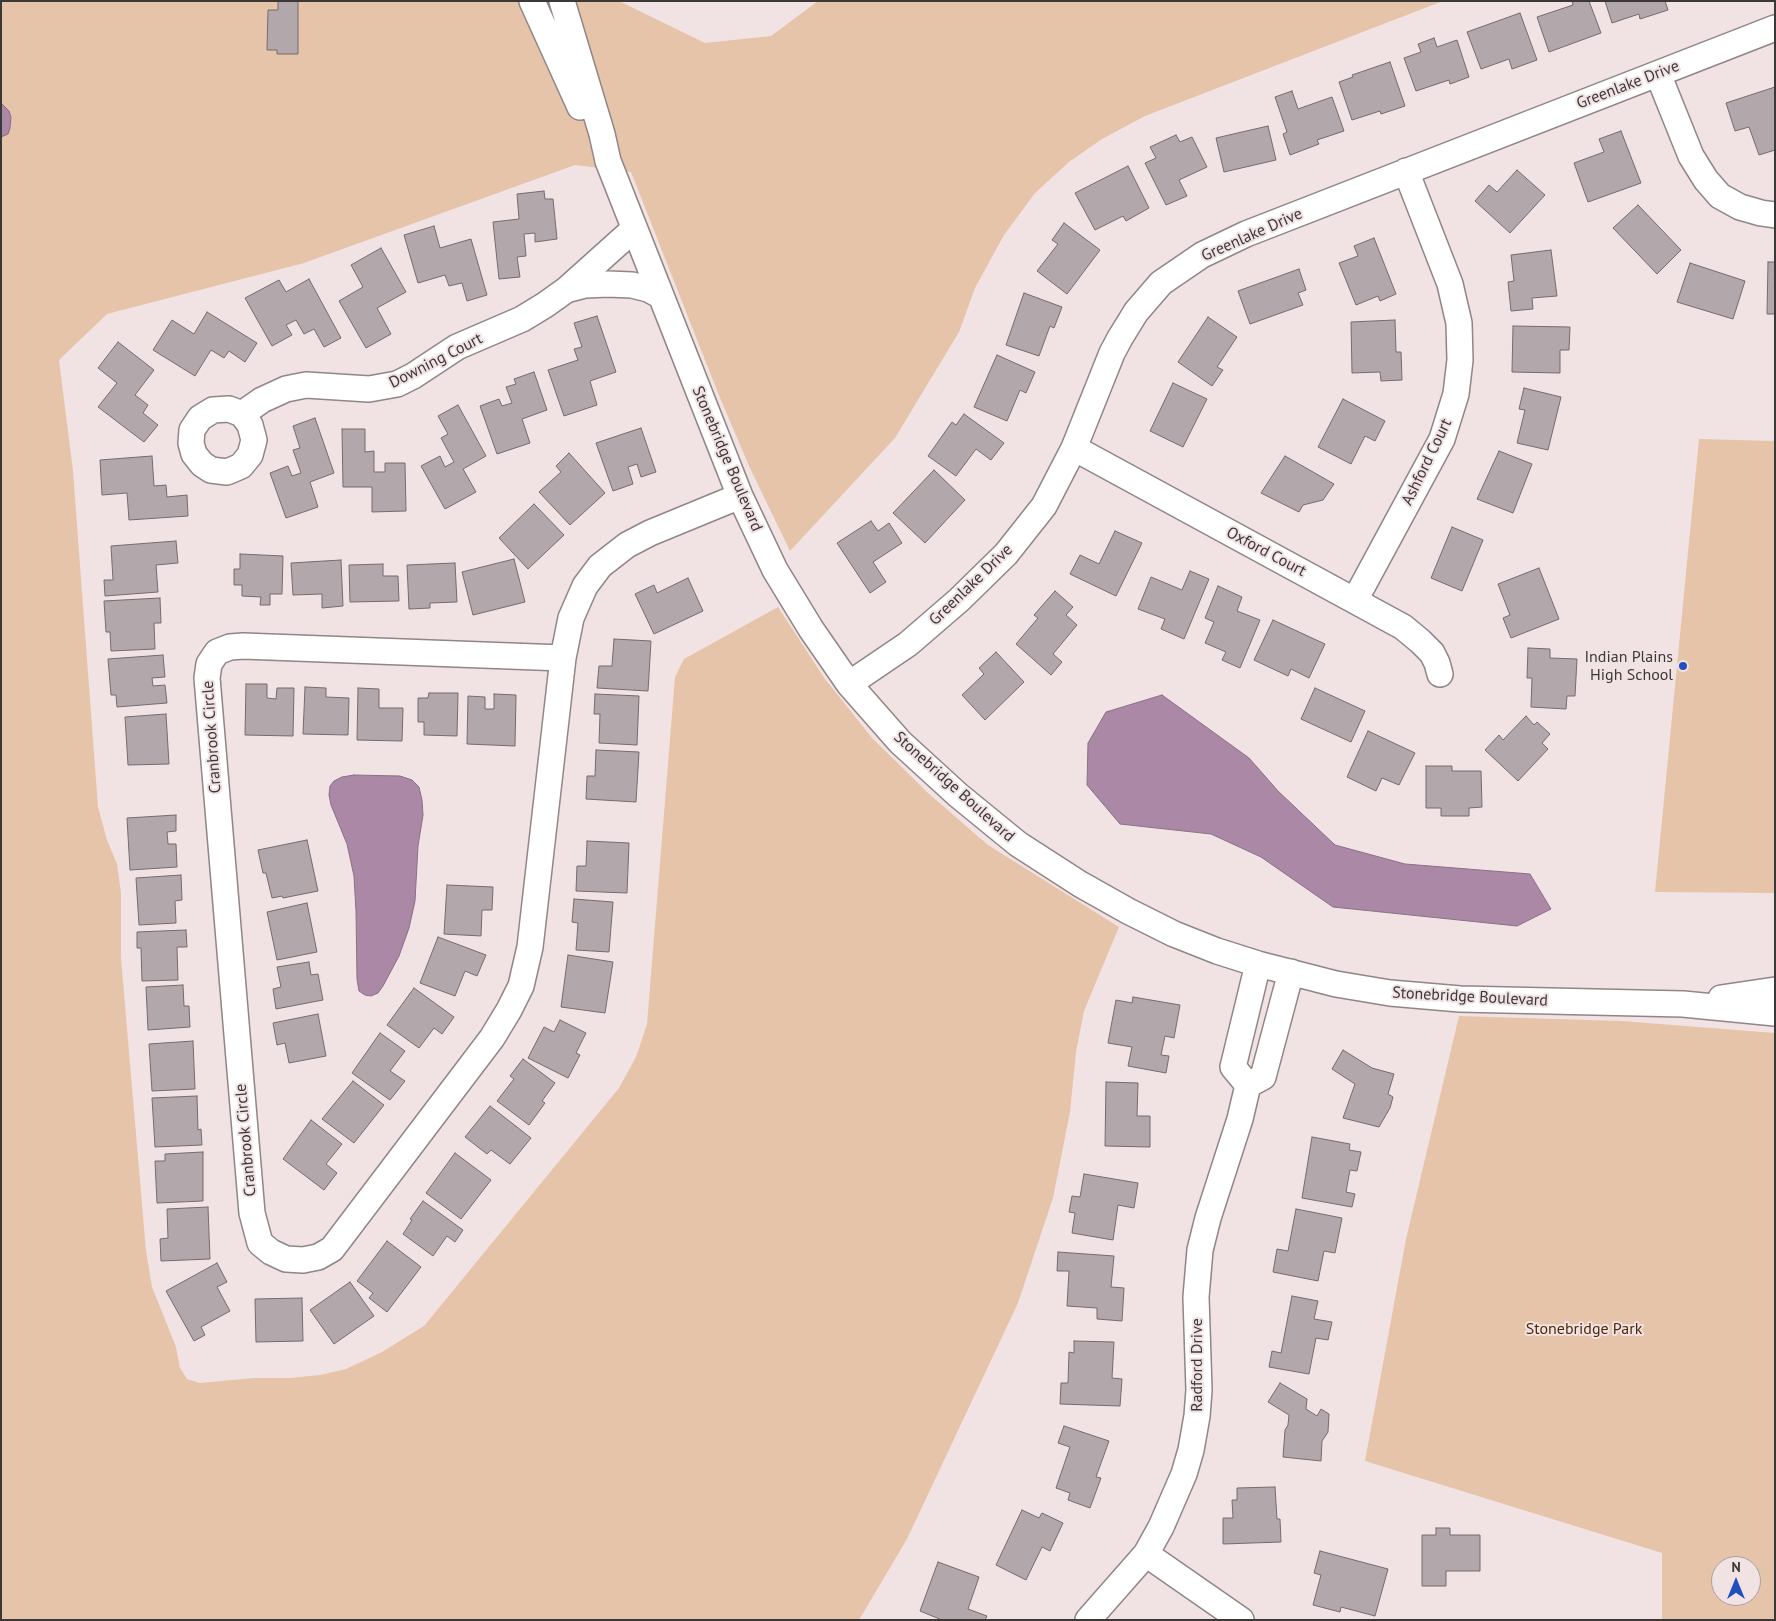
<!DOCTYPE html>
<style>
body{margin:0}
#map{position:relative;width:1776px;height:1621px;overflow:hidden;background:#f1e3e4;font-family:"PT Sans",sans-serif}
canvas{display:block}
.frame{position:absolute;inset:0;border:2px solid #3d3838;pointer-events:none}
.north{position:absolute;left:1711px;top:1556px;width:50px;height:50px;box-sizing:border-box;background:#f1e3e4;border:1px solid #a99f9f;border-radius:50%;rotate:0deg;font-size:14px;font-weight:700;line-height:20px;text-align:center;color:#3d3838}
.north::after{content:'';display:block;margin:auto;width:18px;height:22px;background:#214fbd;clip-path:polygon(50% 0,100% 100%,50% 72%,0 100%)}
</style>
<div id="map">
<canvas width="1776" height="1621"></canvas>
<div class="frame"></div>
<div class="north">N</div>
</div>
<script>
const c = document.querySelector('canvas').getContext('2d');
c.lineJoin = 'round';
function fillPath(path, color) {
  c.fillStyle = color;
  c.fill(path, 'evenodd');
}
function shape(rows) {
  const path = new Path2D();
  for (const r of rows) {
    path.moveTo(r[0], r[1]);
    for (let i = 2; i < r.length; i += 2) path.lineTo(r[i], r[i + 1]);
  }
  return path;
}
function strokePath(path, color, width, dash) {
  c.strokeStyle = color;
  c.lineWidth = width;
  c.lineCap = dash ? 'butt' : 'round';
  c.setLineDash(dash || []);
  c.stroke(path);
}
function drawText(font, color, halo, rows, align = 'center') {
  c.font = font + ' "PT Sans",sans-serif';
  c.lineWidth = 4;
  c.setLineDash([]);
  c.textBaseline = 'middle';
  c.strokeStyle = halo;
  c.fillStyle = color;
  for (const [text, x, y, turn = 0] of rows) {
    c.save();
    c.translate(x, y);
    c.rotate((+turn || 0) * Math.PI / 180);
    c.textAlign = isNaN(turn) ? turn : align;
    if (halo) c.strokeText(text, 0, 0);
    c.fillText(text, 0, 0);
    c.restore();
  }
}
const green = shape([
 [1,1,619,1,705,43,771,36,818,1,1443,1,1145,116,1102,139,1069,162,1035,193,1004,235,975,288,959,332,895,438,790,551,749,466,718,393,631,172,575,165,304,263,107,314,59,360,73,471,98,807,107,840,117,864,121,893,121,958,146,1251,152,1287,176,1347,180,1368,187,1379,200,1383,254,1378,290,1378,320,1375,346,1369,382,1352,424,1326,619,1088,636,1057,647,1024,675,677,684,659,778,607,825,679,872,738,928,793,988,845,1119,927,1084,1011,1076,1052,1070,1112,1053,1198,1018,1303,907,1539,859,1620,1,1620],
 [1699,439,1775,441,1775,893,1655,892],
 [1459,1016,1622,1021,1775,1033,1775,1620,1662,1620,1662,1553,1365,1461,1406,1239],
 [1721,1566,1751,1566,1751,1596,1721,1596]
]);
const water = shape([
 [1,103,9,111,11,117,10,128,8,134,1,137,1,103],
 [1162,695,1249,758,1278,791,1335,845,1405,864,1530,874,1551,909,1517,926,1333,907,1261,857,1211,834,1120,824,1087,785,1088,743,1106,712,1162,695],
 [354,775,400,776,412,780,419,787,422,800,423,815,418,846,415,901,409,928,399,956,383,986,378,993,371,996,365,995,359,991,357,979,356,911,354,876,347,844,331,805,329,795,330,786,334,781,342,777,354,775]
]);
const building = shape([
 [278,1,298,1,298,54,277,54,277,50,267,50,268,10,278,10,278,1],
 [1572,1,1589,1,1601,33,1549,52,1537,17,1573,5,1572,1],
 [1605,1,1665,1,1668,10,1640,19,1639,14,1612,23,1605,1],
 [1520,13,1537,60,1512,69,1509,59,1481,69,1467,32,1520,13],
 [1434,38,1437,47,1457,40,1469,77,1450,84,1449,80,1416,91,1404,58,1421,52,1418,44,1434,38],
 [1390,62,1405,106,1381,114,1380,111,1352,120,1339,82,1353,77,1352,75,1390,62],
 [1775,87,1775,150,1759,155,1749,127,1735,131,1726,103,1775,87],
 [1292,91,1298,109,1332,97,1344,131,1317,140,1319,144,1290,155,1283,134,1287,132,1275,97,1292,91],
 [1268,126,1276,160,1224,172,1216,138,1268,126],
 [1621,131,1641,183,1588,202,1574,163,1604,152,1599,139,1621,131],
 [1176,135,1180,142,1192,137,1207,167,1179,180,1187,196,1166,205,1145,163,1156,158,1150,147,1176,135],
 [1128,166,1149,208,1126,221,1123,216,1095,230,1075,193,1128,166],
 [1517,170,1545,195,1510,233,1475,201,1489,185,1497,192,1517,170],
 [544,191,545,199,553,199,557,239,535,242,535,233,524,234,526,256,517,257,520,277,499,279,493,222,519,219,517,194,544,191],
 [1638,205,1681,250,1657,274,1613,228,1638,205],
 [1064,223,1100,250,1067,294,1037,271,1058,244,1052,240,1064,223],
 [434,226,440,248,471,239,487,295,467,301,462,283,449,286,445,275,418,283,404,235,434,226],
 [1374,238,1396,294,1380,301,1378,296,1356,305,1339,263,1358,256,1354,246,1374,238],
 [381,248,406,292,377,308,391,334,366,348,339,301,363,287,351,265,381,248],
 [1551,250,1557,296,1532,298,1533,309,1511,311,1508,282,1514,281,1511,255,1551,250],
 [1768,262,1775,262,1775,314,1767,314,1768,262],
 [1690,263,1745,281,1733,319,1677,302,1690,263],
 [1299,269,1306,290,1298,293,1303,305,1250,324,1238,291,1299,269],
 [309,279,341,338,324,347,314,329,304,334,296,320,286,325,292,335,272,346,245,298,279,280,286,292,309,279],
 [1024,293,1062,307,1054,328,1050,326,1039,356,1006,345,1024,293],
 [207,312,257,343,245,362,229,351,224,358,211,350,195,376,153,350,172,320,194,334,207,312],
 [597,316,616,372,590,381,597,405,564,416,548,370,578,360,574,349,582,347,574,323,597,316],
 [1208,317,1237,337,1217,367,1223,370,1212,386,1178,362,1208,317],
 [1395,320,1396,352,1401,352,1402,380,1381,381,1380,372,1352,373,1351,322,1395,320],
 [1513,326,1570,327,1569,350,1560,350,1560,373,1512,372,1513,326],
 [118,342,154,370,135,395,148,405,143,413,158,425,144,442,98,407,117,383,98,368,118,342],
 [997,355,1035,372,1026,393,1020,390,1007,421,974,407,997,355],
 [534,372,547,410,522,419,530,443,497,454,480,406,499,399,502,406,512,403,506,387,516,384,514,379,534,372],
 [1173,383,1207,399,1183,447,1150,431,1173,383],
 [1524,388,1561,397,1548,450,1517,443,1525,410,1519,409,1524,388],
 [1343,399,1385,421,1375,441,1365,436,1351,464,1318,447,1343,399],
 [458,405,486,456,463,469,476,492,445,509,421,466,440,456,445,467,454,462,441,438,448,434,438,416,458,405],
 [964,414,1004,443,991,460,976,449,956,476,928,456,952,422,956,425,964,414],
 [315,418,334,473,310,482,318,507,286,518,270,473,288,466,292,476,301,473,293,450,300,448,293,426,315,418],
 [641,428,656,472,641,477,637,464,628,467,633,484,613,491,596,443,641,428],
 [342,429,365,429,365,452,374,451,374,472,385,472,385,463,405,463,406,511,372,512,372,487,343,487,342,429],
 [1499,451,1532,464,1513,513,1477,499,1499,451],
 [569,453,605,493,570,525,539,492,561,472,556,466,569,453],
 [152,456,154,486,166,485,167,497,187,495,188,516,129,520,127,493,102,495,100,460,152,456],
 [1285,456,1334,484,1323,500,1303,505,1299,512,1261,493,1285,456],
 [934,470,965,500,925,543,893,513,934,470],
 [534,504,564,535,528,569,499,538,534,504],
 [871,521,878,531,889,523,902,543,873,562,886,582,870,593,837,543,871,521],
 [1452,527,1483,540,1462,591,1431,578,1452,527],
 [1115,531,1142,543,1116,596,1070,574,1080,555,1099,564,1115,531],
 [176,541,178,563,156,565,158,592,105,596,104,580,113,580,111,546,176,541],
 [240,554,283,556,282,594,270,594,270,605,260,605,261,597,242,596,242,585,234,585,234,569,240,569,240,554],
 [514,559,525,602,473,615,462,572,514,559],
 [341,560,343,606,322,608,322,594,293,595,291,563,341,560],
 [455,563,457,602,430,603,430,608,409,609,407,565,455,563],
 [383,564,383,576,398,576,399,601,350,602,349,565,383,564],
 [1539,568,1559,619,1511,638,1503,618,1510,615,1498,584,1539,568],
 [1190,571,1209,579,1184,639,1161,629,1165,619,1138,609,1151,577,1182,590,1190,571],
 [688,578,703,611,654,634,635,594,654,585,657,593,688,578],
 [1218,586,1242,597,1237,611,1260,620,1240,668,1222,660,1226,652,1205,643,1214,622,1205,618,1218,586],
 [1055,591,1073,607,1066,615,1077,625,1053,654,1062,662,1051,675,1016,644,1038,618,1034,615,1055,591],
 [160,598,161,623,154,623,155,649,111,651,110,632,106,632,104,601,160,598],
 [1273,620,1325,644,1309,678,1291,669,1288,676,1254,660,1273,620],
 [614,639,651,641,648,691,597,688,599,666,612,666,614,639],
 [1528,648,1550,649,1550,658,1577,659,1575,696,1567,696,1566,709,1531,707,1532,678,1527,678,1528,648],
 [996,652,1024,682,985,720,962,695,984,674,979,668,996,652],
 [163,655,165,677,152,678,153,686,165,685,167,703,117,707,116,695,111,695,108,659,163,655],
 [246,684,267,684,267,698,276,699,277,688,294,688,293,736,245,735,246,684],
 [305,687,326,688,326,697,349,698,348,735,303,734,305,687],
 [358,688,379,689,379,708,403,708,402,741,357,740,358,688],
 [1315,688,1365,711,1351,742,1301,719,1315,688],
 [429,693,458,693,457,736,424,735,424,722,418,722,418,698,428,698,429,693],
 [494,694,516,695,515,746,467,744,468,696,485,697,485,709,494,709,494,694],
 [595,694,639,696,637,745,599,743,600,714,594,714,595,694],
 [166,714,169,764,128,765,125,717,166,714],
 [1526,716,1534,725,1537,722,1550,734,1542,743,1548,749,1518,781,1485,750,1499,735,1503,740,1526,716],
 [1368,731,1415,753,1399,785,1382,778,1376,791,1347,777,1368,731],
 [596,750,639,752,636,802,586,799,587,776,595,776,596,750],
 [1426,766,1452,766,1452,771,1481,771,1482,807,1469,808,1469,816,1441,816,1441,808,1426,808,1426,766],
 [176,815,176,831,167,832,168,844,176,844,177,867,130,870,127,818,176,815],
 [307,840,318,891,283,898,282,896,272,898,266,873,263,873,258,850,307,840],
 [587,841,629,843,627,893,576,891,577,866,586,866,587,841],
 [181,875,182,900,175,901,176,923,139,925,136,878,181,875],
 [447,885,493,887,492,910,482,910,481,936,444,934,447,885],
 [574,899,613,902,609,952,576,950,578,923,572,922,574,899],
 [307,903,317,952,277,960,267,912,307,903],
 [186,930,187,947,177,947,178,980,142,981,141,948,137,948,137,932,186,930],
 [438,937,486,955,477,976,465,971,455,996,420,983,438,937],
 [568,955,613,962,605,1013,561,1007,568,955],
 [309,962,311,975,318,974,323,1000,276,1009,273,989,281,987,277,967,309,962],
 [183,985,184,1006,189,1006,190,1027,148,1030,146,987,183,985],
 [414,988,454,1017,442,1034,434,1028,419,1048,387,1025,414,988],
 [1133,997,1180,1005,1174,1038,1165,1036,1161,1055,1169,1056,1166,1073,1128,1066,1132,1047,1108,1043,1116,1000,1132,1003,1133,997],
 [318,1014,326,1056,289,1063,285,1043,277,1045,273,1023,318,1014],
 [560,1020,586,1033,576,1053,580,1055,568,1078,528,1058,544,1027,554,1032,560,1020],
 [380,1033,405,1051,390,1071,405,1081,390,1100,352,1073,380,1033],
 [193,1041,195,1089,152,1091,149,1044,193,1041],
 [1343,1050,1372,1068,1394,1074,1388,1094,1393,1097,1390,1108,1379,1127,1343,1118,1355,1084,1332,1069,1343,1050],
 [523,1059,555,1083,542,1101,545,1103,529,1125,497,1101,514,1079,510,1076,523,1059],
 [353,1081,384,1105,354,1143,322,1119,353,1081],
 [1106,1082,1138,1083,1137,1116,1150,1116,1150,1147,1105,1146,1106,1082],
 [197,1096,198,1130,201,1129,202,1145,155,1147,152,1098,197,1096],
 [490,1106,531,1138,510,1164,491,1150,487,1154,465,1137,490,1106],
 [311,1120,342,1144,326,1164,337,1173,324,1190,283,1159,311,1120],
 [1312,1137,1350,1144,1349,1150,1361,1152,1357,1171,1350,1170,1346,1192,1355,1194,1352,1207,1302,1198,1312,1137],
 [203,1152,203,1201,157,1203,155,1161,165,1161,165,1154,203,1152],
 [455,1153,491,1180,461,1219,426,1193,455,1153],
 [1084,1174,1138,1183,1134,1208,1118,1205,1113,1240,1072,1233,1075,1213,1069,1212,1072,1196,1080,1197,1084,1174],
 [423,1201,463,1230,455,1242,447,1236,433,1256,403,1234,412,1220,410,1219,423,1201],
 [208,1207,210,1259,161,1261,160,1239,168,1238,167,1209,208,1207],
 [1296,1209,1342,1218,1335,1253,1324,1251,1318,1281,1273,1272,1277,1249,1288,1251,1296,1209],
 [387,1241,421,1267,387,1312,369,1298,373,1293,357,1281,387,1241],
 [1058,1252,1114,1256,1111,1287,1124,1288,1122,1321,1097,1319,1097,1308,1067,1306,1069,1271,1057,1271,1058,1252],
 [217,1263,227,1282,217,1287,230,1311,201,1327,205,1335,194,1341,166,1291,217,1263],
 [350,1282,374,1316,334,1344,310,1310,350,1282],
 [1292,1296,1318,1301,1314,1319,1332,1322,1328,1340,1316,1338,1309,1374,1269,1367,1272,1351,1281,1353,1292,1296],
 [302,1298,303,1341,256,1342,255,1299,302,1298],
 [1074,1341,1114,1342,1112,1378,1122,1379,1120,1406,1060,1404,1061,1383,1068,1383,1069,1352,1074,1353,1074,1341],
 [1280,1383,1307,1399,1306,1409,1317,1416,1321,1409,1329,1414,1328,1432,1322,1441,1321,1461,1283,1457,1285,1430,1288,1425,1289,1415,1268,1402,1280,1383],
 [1064,1426,1109,1441,1096,1477,1101,1478,1090,1508,1068,1500,1070,1493,1056,1488,1070,1447,1058,1443,1064,1426],
 [1275,1487,1277,1519,1280,1519,1281,1542,1223,1544,1223,1518,1233,1518,1232,1500,1237,1500,1237,1488,1275,1487],
 [1022,1510,1039,1518,1042,1513,1063,1523,1050,1551,1042,1547,1026,1580,996,1565,1022,1510],
 [1436,1528,1450,1528,1450,1535,1480,1535,1480,1571,1446,1571,1446,1586,1422,1586,1422,1535,1436,1535,1436,1528],
 [1320,1551,1388,1569,1375,1616,1341,1607,1340,1612,1313,1605,1321,1575,1314,1573,1320,1551],
 [938,1562,979,1577,968,1609,987,1616,985,1620,942,1620,920,1611,938,1562]
]);
const minor = shape([
 [532,1,580,107],
 [562,1,602,134,608,161,740,496,775,570,811,629,849,684,900,742,958,795,1018,844,1080,884,1128,911,1174,934,1217,951,1258,964,1336,984,1390,993,1460,999,1683,1004,1775,1013],
 [1658,74,1691,156,1706,180,1720,196,1740,207,1761,213,1775,215],
 [566,290,585,285,608,284,632,285,648,289,661,296],
 [229,409,242,414,250,425,254,440,250,455,241,466,227,472,211,470,202,464,194,454,191,443,192,430,200,418,213,410,229,409],
 [242,414,262,400,286,389,306,385,369,389,397,384,413,376,457,347,522,319,545,305,566,290,634,229],
 [1074,448,1403,627,1420,641,1432,653,1437,663,1440,674],
 [1355,600,1442,439,1456,394,1460,360,1459,323,1450,284,1406,171],
 [243,646,563,658,530,947,521,986,509,1010,492,1038,332,1249,318,1257,303,1260,286,1259,271,1252,260,1243,252,1213,207,678,209,664,217,652,230,647,243,646],
 [563,658,571,618,585,586,600,566,627,545,650,533,740,496],
 [849,684,908,644,959,600,1006,554,1044,506,1074,448,1112,353,1120,338,1136,312,1161,283,1202,255,1246,234,1775,28],
 [1721,998,1775,990],
 [1248,1085,1233,1067,1258,964],
 [1248,1085,1263,1077,1291,972],
 [1146,1554,1241,1620],
 [1088,1620,1146,1554,1161,1527,1184,1474,1191,1450,1197,1416,1199,1390,1196,1297,1200,1250,1208,1218,1240,1119,1248,1085]
]);
const markers = [
 [1683,666,5,"#214fbd"]
];
const streetNames = [
 ["Greenlake Drive",1628,85,-21],
 ["Greenlake Drive",1252,235,-24],
 ["Downing Court",436,361,-27],
 ["Stonebridge Boulevard",727,459,67],
 ["Ashford Court",1427,462,-64],
 ["Oxford Court",1266,552,28],
 ["Greenlake Drive",971,585,-44],
 ["Cranbrook Circle",212,737,-94],
 ["Stonebridge Boulevard",954,787,42],
 ["Stonebridge Boulevard",1470,997,3],
 ["Cranbrook Circle",246,1140,-95],
 ["Radford Drive",1197,1365,-90]
];
const poiNames = [
 ["Indian Plains",1673,657],
 ["High School",1673,675]
];
const parkNames = [
 ["Stonebridge Park",1584,1329]
];
fillPath(green, '#e6c4aa');
fillPath(water, '#aa88a6');
strokePath(water, '#897085', 1);
fillPath(building, '#b2a7ab');
strokePath(building, '#756a6e', 1);
strokePath(minor, '#918585', 28);
strokePath(minor, '#fff', 25);
for (const [x, y, r, color] of markers) {
  const dot = new Path2D();
  dot.arc(x, y, r, 0, 2 * Math.PI);
  c.fillStyle = color;
  c.fill(dot);
  strokePath(dot, '#f1e3e4', 2);
}
drawText('16px', '#3d3838', '#f1e3e4', streetNames);
drawText('16px', '#3d3838', '#f1e3e4', poiNames, 'right');
drawText('16px', '#4e2906', '#f1e3e4', parkNames);
</script>
